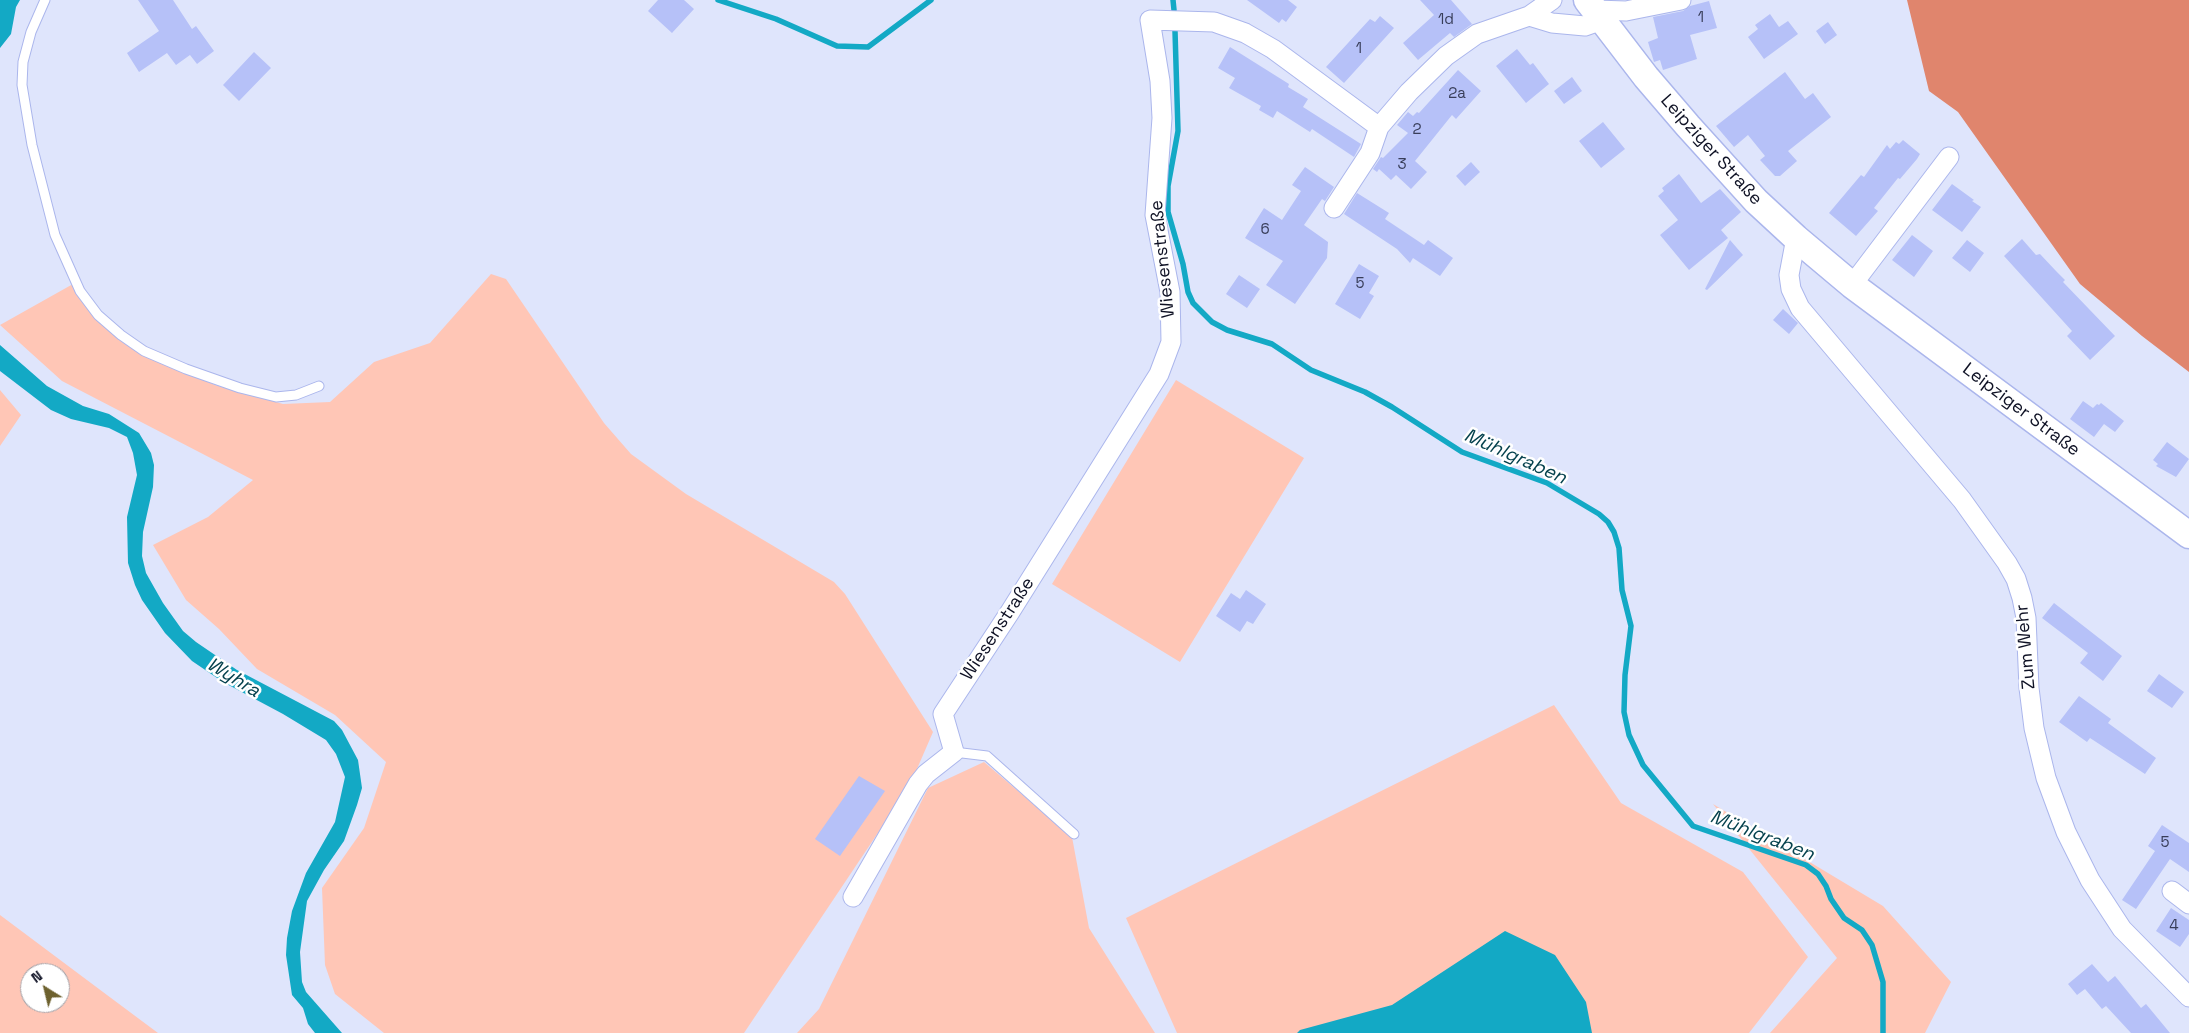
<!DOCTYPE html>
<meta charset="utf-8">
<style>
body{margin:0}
#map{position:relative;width:2189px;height:1033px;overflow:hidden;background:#dfe5fc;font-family:"Space Grotesk",sans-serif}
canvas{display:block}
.north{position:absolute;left:20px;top:963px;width:50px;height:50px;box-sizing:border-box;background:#fff;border:1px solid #9fa0a7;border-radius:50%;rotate:324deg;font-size:14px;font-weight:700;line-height:20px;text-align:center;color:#0e1124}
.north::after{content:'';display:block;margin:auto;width:18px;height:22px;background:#6d612e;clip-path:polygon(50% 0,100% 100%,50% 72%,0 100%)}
</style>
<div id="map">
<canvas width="2189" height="1033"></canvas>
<div class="north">N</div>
</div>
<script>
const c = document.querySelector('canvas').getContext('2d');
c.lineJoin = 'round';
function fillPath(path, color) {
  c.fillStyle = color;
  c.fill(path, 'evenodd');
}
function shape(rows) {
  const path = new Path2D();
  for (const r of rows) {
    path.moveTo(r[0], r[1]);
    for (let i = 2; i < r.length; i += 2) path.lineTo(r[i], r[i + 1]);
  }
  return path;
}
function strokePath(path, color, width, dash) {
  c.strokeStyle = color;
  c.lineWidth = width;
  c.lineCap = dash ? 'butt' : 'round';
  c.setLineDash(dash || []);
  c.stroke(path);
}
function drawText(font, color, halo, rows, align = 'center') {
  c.font = font + ' "Space Grotesk",sans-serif';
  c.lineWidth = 5;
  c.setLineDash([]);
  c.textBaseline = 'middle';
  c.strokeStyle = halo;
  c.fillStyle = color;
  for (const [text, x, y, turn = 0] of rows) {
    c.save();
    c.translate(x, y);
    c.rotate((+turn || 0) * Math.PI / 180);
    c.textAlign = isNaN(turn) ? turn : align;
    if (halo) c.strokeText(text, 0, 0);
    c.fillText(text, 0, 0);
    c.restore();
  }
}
const green = shape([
 [491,274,506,279,604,423,631,454,686,494,834,582,845,594,933,732,910,785,744,1033,384,1033,335,994,325,965,322,888,364,828,386,762,335,715,257,669,219,629,186,600,153,545,208,517,253,480,62,381,0,325,73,284,100,323,147,355,215,385,283,404,330,402,374,362,430,343],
 [1176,380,1304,458,1180,662,1052,584],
 [0,390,21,415,0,446],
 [1554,705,1621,803,1743,872,1808,957,1749,1033,1177,1033,1126,918],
 [984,762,1072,837,1089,928,1155,1033,797,1033,819,1009,928,788],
 [1713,804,1883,906,1951,982,1925,1033,1770,1033,1837,958],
 [0,915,107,995,158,1033,0,1033],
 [30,973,60,973,60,1003,30,1003]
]);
const forest = shape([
 [1907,0,2189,0,2189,372,2142,336,2080,284,1958,112,1929,91]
]);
const water = shape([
 [0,0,20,0,16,7,11,34,0,48],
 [0,345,47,386,83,406,109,414,139,433,151,453,154,465,153,487,143,532,142,556,146,573,163,603,183,631,196,642,237,670,334,721,342,730,358,760,362,788,357,805,344,841,324,870,307,901,300,952,302,982,306,992,342,1033,315,1033,308,1024,303,1008,292,995,286,955,287,938,292,911,306,873,335,822,345,777,336,754,326,740,283,714,223,682,192,661,165,633,142,600,135,585,128,563,127,517,137,475,133,453,127,437,109,428,71,419,51,410,0,371],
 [1505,931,1555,955,1586,1002,1592,1033,1297,1033,1300,1030,1392,1005]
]);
const stream = shape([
 [718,0,776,19,837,46,868,47,931,0],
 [1173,0,1174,10],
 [1175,31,1178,131,1168,186,1168,212,1183,264,1188,292,1193,303,1212,322,1227,330,1272,344,1311,370,1365,392,1392,407,1462,452,1547,483,1599,514,1608,522,1614,532,1619,548,1622,590,1631,626,1625,675,1624,712,1629,735,1643,765,1693,826,1806,865,1818,874,1826,886,1831,899,1844,918,1862,930,1872,945,1883,982,1883,1033]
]);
const building = shape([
 [138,0,173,0,192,29,196,26,214,51,197,64,190,55,176,65,167,53,139,72,127,53,159,31],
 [658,0,684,0,694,9,672,33,648,11],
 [1247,0,1288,0,1297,7,1286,22,1282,19,1279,23],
 [1420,0,1451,0,1472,24,1454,37,1450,33,1418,60,1403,43,1434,15],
 [1709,1,1717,28,1690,35,1697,59,1663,70,1660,60,1654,62,1648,42,1658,38,1653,17,1683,11,1690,6],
 [1770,14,1779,27,1788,21,1798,34,1764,59,1748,37,1758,29,1755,25],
 [1380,16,1394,28,1344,83,1326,67,1370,19,1375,22],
 [1828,22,1837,35,1825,44,1816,31],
 [1230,47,1289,84,1288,87,1308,99,1303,107,1361,144,1354,157,1312,129,1310,132,1277,111,1273,118,1259,110,1261,106,1229,88,1235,78,1218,68],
 [1517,49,1530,65,1533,63,1549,84,1526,103,1496,66],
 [254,52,271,68,239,101,223,85],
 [1458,70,1481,91,1456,119,1452,115,1415,161,1427,172,1411,189,1396,175,1391,180,1379,169,1377,172,1373,169,1381,157,1383,158,1408,133,1397,125,1408,112,1413,116,1417,112,1419,113],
 [1785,72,1805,99,1813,93,1831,117,1788,151,1797,161,1780,176,1775,176,1760,160,1765,156,1748,135,1734,147,1716,126],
 [1572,77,1582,91,1564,104,1554,91],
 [1603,122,1625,149,1601,168,1579,141],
 [1903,140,1920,154,1917,159,1900,179,1898,178,1874,208,1878,211,1856,236,1829,213,1861,175,1864,177,1887,145,1890,149,1896,142,1899,144],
 [1471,162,1480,172,1465,186,1456,176],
 [1305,167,1334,187,1325,201,1322,199,1304,225,1328,242,1327,258,1295,304,1266,285,1283,261,1245,238,1264,208,1282,220,1301,191,1292,185],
 [1679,174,1701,203,1720,189,1741,212,1721,230,1728,238,1689,270,1660,235,1678,220,1658,196,1664,191,1662,188],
 [1952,184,1974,200,1972,201,1981,207,1962,232,1932,210],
 [1357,193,1389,213,1385,219,1424,245,1428,240,1453,258,1440,276,1413,258,1410,263,1397,249,1344,214],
 [1912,235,1933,251,1914,277,1892,260],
 [2022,239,2036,255,2040,254,2056,271,2065,280,2063,282,2115,336,2090,360,2067,336,2072,331,2004,256],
 [1730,240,1743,255,1707,290,1705,289],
 [1967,240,1984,253,1970,272,1952,258],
 [1359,264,1379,276,1369,293,1374,296,1360,319,1335,304],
 [1239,275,1260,289,1247,308,1226,294],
 [1783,309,1798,323,1789,334,1773,320],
 [2083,401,2093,408,2097,404,2099,405,2101,403,2124,421,2115,432,2104,424,2094,437,2070,419],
 [2167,442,2189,459,2176,477,2156,466,2158,464,2153,460],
 [1246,590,1266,604,1253,624,1247,621,1240,632,1216,616,1231,593,1240,599],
 [2054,603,2122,656,2103,681,2080,663,2088,653,2042,618],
 [2159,674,2184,692,2172,708,2147,691],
 [2079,696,2111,719,2108,723,2156,758,2145,774,2090,738,2087,742,2059,722],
 [859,776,885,791,840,856,815,839],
 [2162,825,2189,843,2189,872,2170,859,2136,909,2122,900,2155,851,2148,846],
 [2171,908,2189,920,2189,934,2180,947,2156,931],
 [2092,964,2108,982,2115,976,2141,1008,2146,1004,2170,1033,2131,1033,2106,1006,2102,1009,2085,989,2077,995,2068,984]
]);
const lane = shape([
 [45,0,31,32,23,62,22,85,32,145,55,235,80,291,98,315,121,335,144,351,186,369,240,388,276,397,296,395,319,386],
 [954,752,987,756,1074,834]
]);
const street = shape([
 [1595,10,1626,11,1681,0],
 [1529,16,1552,23,1585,26,1602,20],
 [1334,208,1370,153,1379,127,1409,92,1446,56,1477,34,1529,16,1552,0],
 [1796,238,1789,275,1791,289,1800,308,1962,500,2007,563,2016,579,2022,598,2026,618,2029,688,2034,728,2046,778,2066,832,2090,880,2122,929,2189,997],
 [1852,285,1949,157],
 [2172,891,2189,904],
 [853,897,918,784,926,774,954,752,943,714,1010,612,1159,374,1171,342,1170,292,1155,215,1162,118,1160,81,1150,20,1214,22,1245,33,1273,49,1379,127]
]);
const secondary = shape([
 [1587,0,1646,77,1688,126,1756,201,1796,238,1852,285,2189,535]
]);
const numberNames = [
 ["1",1701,18],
 ["1d",1446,20],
 ["1",1359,49],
 ["2a",1457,94],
 ["2",1417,130],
 ["3",1402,165],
 ["6",1265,230],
 ["5",1360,284],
 ["5",2165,843],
 ["4",2174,926]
];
const streetNames = [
 ["Leipziger Straße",1711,150,48],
 ["Wiesenstraße",1163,259,-96],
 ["Leipziger Straße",2021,410,37],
 ["Wiesenstraße",998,629,-57],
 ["Zum Wehr",2026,647,-95]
];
const waterNames = [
 ["Mühlgraben",1515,457,24],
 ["Wyhra",233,678,31],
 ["Mühlgraben",1762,836,21]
];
fillPath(green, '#ffc6b6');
fillPath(forest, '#e0856d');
fillPath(water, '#13a9c5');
strokePath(stream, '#13a9c5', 5.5);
fillPath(building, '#b6c1f8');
strokePath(lane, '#abb6ec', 11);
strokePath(street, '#abb6ec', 21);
strokePath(secondary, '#abb6ec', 29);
strokePath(lane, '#fff', 9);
strokePath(street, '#fff', 19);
strokePath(secondary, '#fff', 26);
drawText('15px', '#383d59', null, numberNames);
drawText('18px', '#0e1124', '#fff', streetNames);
drawText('italic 19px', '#06424e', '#fff', waterNames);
</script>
